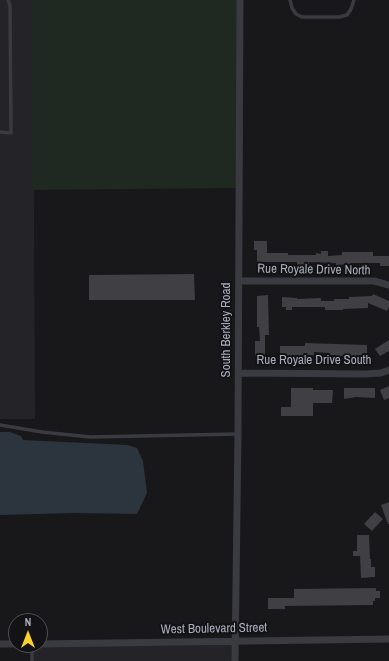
<!DOCTYPE html>
<style>
body{margin:0}
#map{position:relative;width:389px;height:661px;overflow:hidden;background:#18171a;font-family:"Archivo Narrow",sans-serif}
canvas{display:block}
.north{position:absolute;left:8px;top:613px;width:40px;height:40px;box-sizing:border-box;background:#131215;border:1px solid #4f5057;border-radius:50%;rotate:0deg;font-size:11px;font-weight:700;line-height:16px;text-align:center;color:#a9acba}
.north::after{content:'';display:block;margin:auto;width:14px;height:18px;background:#fcd12d;clip-path:polygon(50% 0,100% 100%,50% 72%,0 100%)}
</style>
<div id="map">
<canvas width="389" height="661"></canvas>
<div class="north">N</div>
</div>
<script>
const c = document.querySelector('canvas').getContext('2d');
c.lineJoin = 'round';
function fillPath(path, color) {
  c.fillStyle = color;
  c.fill(path, 'evenodd');
}
function shape(rows) {
  const path = new Path2D();
  for (const r of rows) {
    path.moveTo(r[0], r[1]);
    for (let i = 2; i < r.length; i += 2) path.lineTo(r[i], r[i + 1]);
  }
  return path;
}
function strokePath(path, color, width, dash) {
  c.strokeStyle = color;
  c.lineWidth = width;
  c.lineCap = dash ? 'butt' : 'round';
  c.setLineDash(dash || []);
  c.stroke(path);
}
function drawText(font, color, halo, rows, align = 'center') {
  c.font = font + ' "Archivo Narrow",sans-serif';
  c.lineWidth = 4;
  c.setLineDash([]);
  c.textBaseline = 'middle';
  c.strokeStyle = halo;
  c.fillStyle = color;
  for (const [text, x, y, turn = 0] of rows) {
    c.save();
    c.translate(x, y);
    c.rotate((+turn || 0) * Math.PI / 180);
    c.textAlign = isNaN(turn) ? turn : align;
    if (halo) c.strokeText(text, 0, 0);
    c.fillText(text, 0, 0);
    c.restore();
  }
}
const built = shape([
 [0,0,33,0,35,419,0,419],
 [235,641,235,661,32,661,32,645]
]);
const green = shape([
 [33,0,240,0,240,188,33,190]
]);
const water = shape([
 [0,432,10,432,21,436,23,440,128,445,137,448,143,461,147,493,137,514,74,513,0,515]
]);
const building = shape([
 [254,241,267,241,267,253,288,253,288,255,316,255,316,253,321,254,321,251,328,251,328,256,342,255,342,252,373,252,373,256,389,256,389,266,380,266,380,263,351,263,351,264,336,265,336,263,309,262,309,265,297,265,297,262,257,262,257,250,254,250],
 [194,274,195,300,89,300,89,275],
 [373,294,389,301,389,307,387,311,368,303,368,308,343,309,343,310,325,310,325,307,292,307,292,310,286,310,286,307,282,307,282,297,297,298,297,299,321,298,321,301,334,301,334,299,349,299,349,297,372,296],
 [268,295,269,335,265,335,265,356,255,356,255,341,260,341,259,327,257,327,257,296],
 [389,340,389,351,380,356,375,349],
 [305,343,367,345,367,356,328,356,328,353,314,352,314,355,280,356,280,346,305,346],
 [389,386,389,398,384,400,380,390],
 [291,388,313,388,313,390,333,390,332,403,313,403,313,416,281,416,281,407,291,407],
 [344,388,375,388,375,398,356,397,344,399],
 [389,502,389,524,388,524,381,505],
 [375,512,383,519,372,531,364,524],
 [357,535,369,535,370,559,371,559,371,567,375,567,375,577,361,578,360,556,353,556,353,551,357,551],
 [376,588,376,591,380,591,380,598,375,598,375,601,373,601,373,605,285,606,285,609,268,609,268,598,294,598,294,589]
]);
const service = shape([
 [290,0,292,8,296,14,302,17,339,17,347,15,351,9,354,0],
 [0,132,11,133,10,6,8,0],
 [0,425,42,432,90,437,238,434],
 [32,645,32,661]
]);
const minor = shape([
 [239,281,374,281,389,285],
 [238,373,366,374,381,373,389,370],
 [0,644,16,644],
 [40,644,389,639],
 [235,661,238,434,240,0]
]);
const streetNames = [
 ["Rue Royale Drive North",314,270,1],
 ["South Berkley Road",227,330,-90],
 ["Rue Royale Drive South",314,361],
 ["West Boulevard Street",214,629,-1]
];
fillPath(built, '#242327');
fillPath(green, '#1f2821');
fillPath(water, '#2c343e');
fillPath(building, '#3f3f44');
strokePath(service, '#3a3a41', 3.5);
strokePath(minor, '#3a3a41', 7);
drawText('13px', '#a9acba', '#131215', streetNames);
</script>
